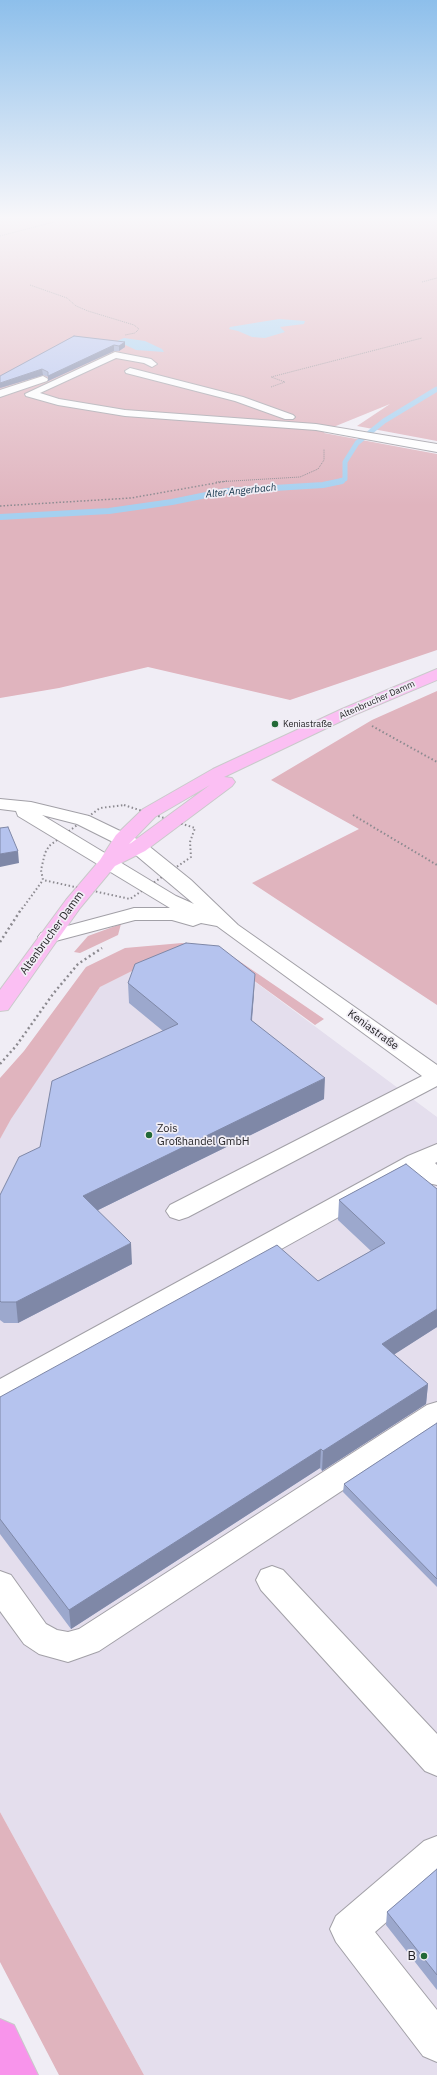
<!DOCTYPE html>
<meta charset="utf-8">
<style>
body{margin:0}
canvas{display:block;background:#f0edf5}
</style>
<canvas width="437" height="2075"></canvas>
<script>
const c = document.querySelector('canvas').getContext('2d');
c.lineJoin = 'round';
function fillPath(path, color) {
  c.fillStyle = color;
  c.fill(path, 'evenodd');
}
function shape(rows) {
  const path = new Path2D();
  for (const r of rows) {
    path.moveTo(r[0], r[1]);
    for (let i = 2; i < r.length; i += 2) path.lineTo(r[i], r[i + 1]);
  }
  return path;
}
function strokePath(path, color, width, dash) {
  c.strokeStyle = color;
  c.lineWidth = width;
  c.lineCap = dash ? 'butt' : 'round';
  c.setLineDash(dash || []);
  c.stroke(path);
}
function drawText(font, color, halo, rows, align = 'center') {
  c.font = font + ' "IBM Plex Sans",sans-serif';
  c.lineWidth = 3.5;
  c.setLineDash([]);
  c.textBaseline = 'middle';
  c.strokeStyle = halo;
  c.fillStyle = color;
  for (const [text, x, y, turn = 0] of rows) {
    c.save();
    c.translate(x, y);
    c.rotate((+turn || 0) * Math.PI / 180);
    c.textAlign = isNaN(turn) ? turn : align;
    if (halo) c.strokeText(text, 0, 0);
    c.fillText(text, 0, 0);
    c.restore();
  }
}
const built = shape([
 [156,959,231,964,437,1117,437,2075,144,2075,0,1812,0,1139,10,1119,100,987]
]);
const green = shape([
 [0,216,437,216,437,441,357,426,390,404,326,430,324,433,437,454,437,650,290,700,148,667,59,688,0,698],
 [437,691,437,1005,252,883,359,829,271,780,372,720],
 [121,924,118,935,80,953,74,952,88,936],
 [182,943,210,947,226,952,324,1019,315,1025,231,964,156,959,100,987,11,1119,0,1139,0,1078,24,1051,86,967,125,948],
 [0,1812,144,2075,59,2075,0,1962]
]);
const water = shape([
 [279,319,305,321,304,324,280,327,285,332,265,338,252,337,238,331,229,329,230,327],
 [124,338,145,341,162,349,164,352,136,350,117,341]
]);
const streamFar1 = shape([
 [338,482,345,479,345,462,357,443,384,421,437,389]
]);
const stream = shape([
 [0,517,109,511,172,502,226,491,323,485,342,481]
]);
const pathFar3 = shape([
 [0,236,54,222],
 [422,282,437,278],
 [30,285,67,298,76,306,88,311,134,325,139,329,135,333,125,335],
 [271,387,285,382,271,377,422,338],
 [216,482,300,477,318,469,324,460,324,449]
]);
const pathFar2 = shape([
 [0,506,131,498,227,481]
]);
const pathFar1 = shape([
 [372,726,437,762],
 [124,805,195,828,190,842,191,857,130,899,43,880,41,870,45,853,49,846,100,808,124,805],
 [353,815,437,865],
 [22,909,43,880]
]);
const path = shape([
 [0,942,22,908],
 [0,1064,16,1046,53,994,78,964,102,948]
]);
const minor = shape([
 [115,352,151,359,157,364,152,367,144,363,116,358,40,393,59,399,125,410,316,424,437,444,437,452,316,430,125,416,58,405,26,396,25,394,115,352],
 [130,368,243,397,293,415,295,417,293,419,285,419,235,401,126,373,125,371,130,368],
 [43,376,48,379,47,381,0,397,0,390,43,376],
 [0,799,31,802,89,816,145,843,191,880,238,925,437,1065,437,1086,188,1217,179,1220,170,1217,166,1211,170,1205,422,1076,217,926,201,923,193,926,172,920,135,920,48,943,41,941,38,937,41,933,127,910,134,908,170,908,18,816,16,811,0,809,0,799],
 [42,815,77,824,131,851,194,904,176,896,42,815],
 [437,1144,437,1162,435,1163,437,1165,437,1185,428,1183,416,1174,10,1400,0,1403,0,1379,408,1156,437,1144],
 [437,1402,437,1428,99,1651,68,1662,39,1654,24,1644,0,1611,0,1571,11,1575,46,1624,57,1630,68,1632,79,1629,427,1405,437,1402],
 [272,1566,283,1570,437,1734,437,1776,425,1771,261,1590,256,1580,261,1570,272,1566],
 [437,1836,437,1878,375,1932,437,2010,437,2062,423,2056,336,1942,330,1929,336,1916,424,1841,437,1836]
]);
const major = shape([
 [437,669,437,680,354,715,224,777,232,778,235,782,232,786,145,851,115,866,80,908,8,1010,0,1011,0,990,66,900,100,860,116,835,143,809,213,769,342,709,437,669],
 [210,785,131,843,129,844,155,817,210,785]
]);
const highway = shape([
 [0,2019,14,2025,38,2075,0,2075,0,2019]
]);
const wall = shape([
 [74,336,125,347,119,351,114,351,48,381,48,377,43,375,0,388],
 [128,983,254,993,252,1021,324,1099,98,1210,132,1264,18,1323,4,1323,0,1320,0,1195,40,1147,163,1031,129,1003],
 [406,1164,437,1327,394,1354,428,1384,426,1404,322,1471,320,1468,71,1629,0,1534,0,1397,318,1281,371,1251,338,1220,339,1200],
 [437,1423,437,1587,343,1492,344,1484],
 [437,1869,437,1990,386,1925,387,1912]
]);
const shadedWall = shape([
 [125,342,125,347,119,351,119,346],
 [114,345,114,351,48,381,48,376],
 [42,369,43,375,0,388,0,383],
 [18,851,19,863,0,867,0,854],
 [255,974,254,993,250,1040,251,1020],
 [325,1078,324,1099,84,1217,83,1196],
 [131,1243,132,1264,18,1323,16,1302],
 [437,1309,437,1327,381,1363,382,1344],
 [428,1384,426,1404,322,1471,323,1451],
 [321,1449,320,1468,71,1629,69,1610]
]);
const building = shape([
 [74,336,125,342,119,346,114,345,48,376,48,372,42,369,0,383,0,376,74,336],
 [8,827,18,851,0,854,0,828,8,827],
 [186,943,219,946,255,974,251,1020,325,1078,83,1196,131,1243,16,1302,1,1302,0,1301,0,1195,19,1157,40,1147,52,1081,178,1024,128,983,135,964,186,943],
 [406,1164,437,1189,437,1309,382,1344,428,1384,323,1451,321,1449,69,1610,0,1519,0,1397,277,1245,318,1281,385,1243,339,1200,406,1164],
 [437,1423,437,1579,344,1484,437,1423],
 [437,1869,437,1975,387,1912,437,1869]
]);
const markers = [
 [275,724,4,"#226936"],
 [149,1135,4,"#226936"],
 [424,1956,4,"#226936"]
];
const farStreetnames = [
 ["Altenbrucher Damm",377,700,-24]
];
const farPoinames = [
 ["Keniastraße",283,724]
];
const farWaternames = [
 ["Alter Angerbach",241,491,-6]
];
const streetNames = [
 ["Altenbrucher Damm",52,933,-54],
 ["Keniastraße",373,1030,36]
];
const poiNames = [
 ["Zois",157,1129],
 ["Großhandel GmbH",157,1142]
];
const nearPoinames = [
 ["B",416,1956]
];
fillPath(built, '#e4deed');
fillPath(green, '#e0b4be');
fillPath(water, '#a5d0f0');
strokePath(streamFar1, '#a5d0f0', 5);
strokePath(stream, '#a5d0f0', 6);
strokePath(minor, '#a2a0a7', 2);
strokePath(major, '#cacacb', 2);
strokePath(highway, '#cacacb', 2);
strokePath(pathFar3, '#8c8a90', 1, [1, 1]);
strokePath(pathFar2, '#8c8a90', 1.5, [1.5, 2]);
strokePath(pathFar1, '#8c8a90', 2, [1.5, 2.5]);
strokePath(path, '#8c8a90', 2.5, [2, 3]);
fillPath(minor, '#fff');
fillPath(major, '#fbbff3');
fillPath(highway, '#f894eb');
fillPath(wall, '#9ca8cd');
fillPath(shadedWall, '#7f88a7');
fillPath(building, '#b5c3ee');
strokePath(building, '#7f88a7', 1);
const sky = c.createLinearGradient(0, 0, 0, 506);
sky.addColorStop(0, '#8dbfeb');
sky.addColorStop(0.43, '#f8f7fa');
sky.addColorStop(1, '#f8f7fa00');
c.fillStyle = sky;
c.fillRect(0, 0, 437, 506);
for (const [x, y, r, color] of markers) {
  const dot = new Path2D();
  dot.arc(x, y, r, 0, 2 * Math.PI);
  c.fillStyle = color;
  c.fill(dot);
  strokePath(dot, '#f0edf5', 1.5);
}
drawText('9px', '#242326', '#f0edf5', farStreetnames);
drawText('9px', '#242326', '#f0edf5', farPoinames, 'left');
drawText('italic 10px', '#0b2e44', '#f0edf5', farWaternames);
drawText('11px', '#242326', '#f0edf5', streetNames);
drawText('11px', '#242326', '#f0edf5', poiNames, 'left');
drawText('13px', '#242326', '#f0edf5', nearPoinames, 'right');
</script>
